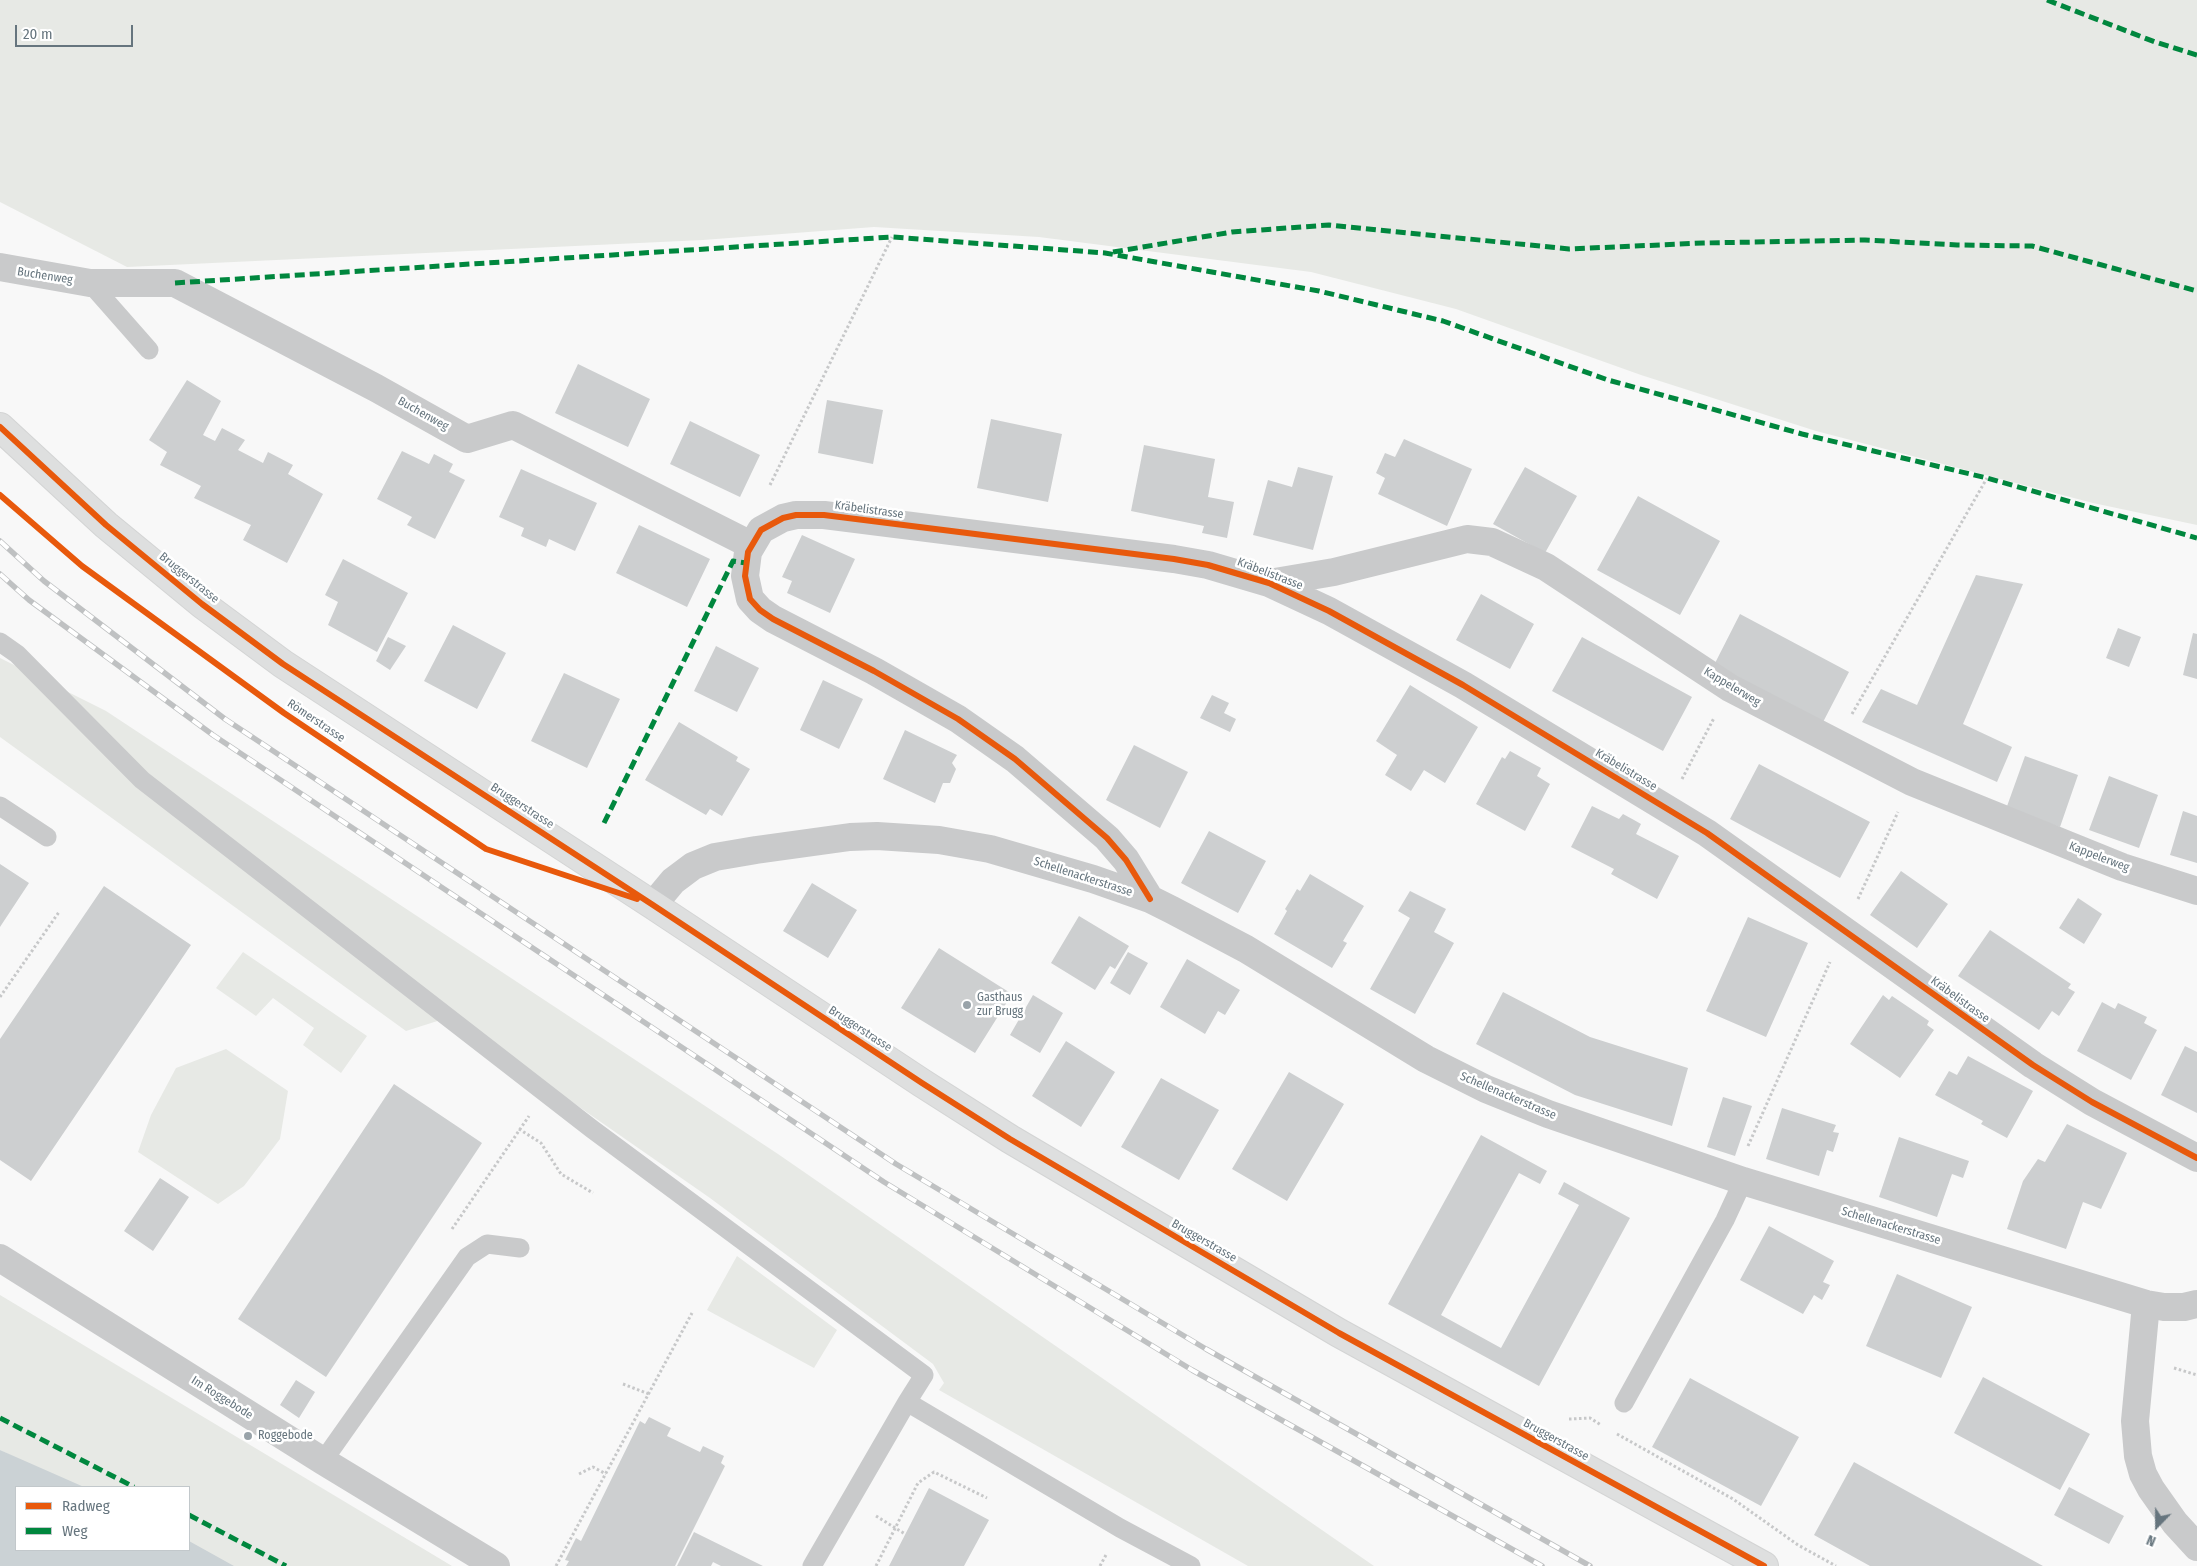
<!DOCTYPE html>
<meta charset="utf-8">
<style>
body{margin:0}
#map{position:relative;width:2197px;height:1566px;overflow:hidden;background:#f8f8f8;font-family:"Fira Sans Condensed",sans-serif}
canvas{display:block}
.legend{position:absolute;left:15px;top:1486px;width:175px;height:65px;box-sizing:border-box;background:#fff;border:1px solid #c2c8cb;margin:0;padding:6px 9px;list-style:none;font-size:15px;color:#66757e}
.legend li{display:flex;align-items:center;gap:10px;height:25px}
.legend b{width:25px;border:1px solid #c2c8cb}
.north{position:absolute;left:2132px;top:1501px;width:50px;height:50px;-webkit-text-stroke:4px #fff;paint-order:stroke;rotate:202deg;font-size:14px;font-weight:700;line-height:20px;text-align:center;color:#66757e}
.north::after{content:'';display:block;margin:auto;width:18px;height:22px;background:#66757e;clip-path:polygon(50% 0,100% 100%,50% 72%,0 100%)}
.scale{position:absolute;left:15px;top:25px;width:118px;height:22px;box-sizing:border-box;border:2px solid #66757e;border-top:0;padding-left:6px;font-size:15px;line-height:18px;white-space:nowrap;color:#66757e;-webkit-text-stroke:4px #fff;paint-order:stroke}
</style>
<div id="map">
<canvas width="2197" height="1566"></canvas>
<ul class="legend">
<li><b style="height:6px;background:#e8590c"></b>Radweg</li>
<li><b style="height:6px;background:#00873e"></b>Weg</li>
</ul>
<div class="north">N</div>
<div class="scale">20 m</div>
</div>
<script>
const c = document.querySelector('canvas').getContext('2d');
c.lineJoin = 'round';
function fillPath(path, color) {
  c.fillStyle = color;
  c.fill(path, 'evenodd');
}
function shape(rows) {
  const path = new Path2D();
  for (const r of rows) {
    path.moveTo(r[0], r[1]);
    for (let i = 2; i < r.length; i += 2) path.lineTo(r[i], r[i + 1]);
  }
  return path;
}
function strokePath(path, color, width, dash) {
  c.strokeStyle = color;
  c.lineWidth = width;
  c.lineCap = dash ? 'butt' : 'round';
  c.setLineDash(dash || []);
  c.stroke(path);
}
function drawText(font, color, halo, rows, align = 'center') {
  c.font = font + ' "Fira Sans Condensed",sans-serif';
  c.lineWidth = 5;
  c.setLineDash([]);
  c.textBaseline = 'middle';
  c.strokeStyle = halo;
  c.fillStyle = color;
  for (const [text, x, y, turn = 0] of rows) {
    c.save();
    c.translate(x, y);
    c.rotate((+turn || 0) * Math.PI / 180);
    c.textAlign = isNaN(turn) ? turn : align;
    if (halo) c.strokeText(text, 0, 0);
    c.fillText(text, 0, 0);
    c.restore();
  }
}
const green = shape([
 [0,0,2197,0,2197,525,2093,503,1816,431,1641,375,1456,309,1311,272,1039,237,874,227,703,240,127,267,0,202],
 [0,658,106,711,778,1154,1374,1566,1248,1566,939,1390,944,1383,933,1364,710,1198,450,1017,406,1031,0,737],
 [243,952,367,1036,341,1073,303,1045,314,1028,273,998,256,1016,216,988],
 [226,1049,288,1091,280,1139,244,1186,218,1204,138,1152,151,1115,176,1068],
 [737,1256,837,1330,814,1368,707,1310],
 [0,1295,452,1566,232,1566,189,1545,189,1487,74,1487,0,1450]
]);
const water = shape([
 [0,1450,84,1487,16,1487,16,1550,189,1550,189,1541,234,1566,0,1566]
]);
const building = shape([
 [578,364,650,399,628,447,555,413],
 [187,380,221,401,203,435,215,441,222,428,245,440,238,450,263,463,268,452,293,465,288,474,323,494,287,563,243,540,251,525,194,498,201,486,160,465,167,452,149,440],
 [827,400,883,410,873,464,818,453],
 [991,419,1062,434,1048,502,977,488],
 [690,421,760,455,740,497,670,464],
 [1404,439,1472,469,1447,526,1378,494,1385,478,1376,473,1385,453,1395,457],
 [1144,445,1215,459,1208,497,1234,502,1227,538,1202,533,1204,526,1131,511],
 [402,451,429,464,434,454,453,464,449,472,465,480,435,539,407,525,412,517,377,499],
 [1298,467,1333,476,1313,550,1253,535,1268,480,1292,487],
 [1525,467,1577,496,1545,553,1493,524],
 [521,469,597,503,575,551,549,539,546,547,521,536,524,528,499,517],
 [1638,496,1720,541,1680,615,1597,570],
 [639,525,710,559,687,607,616,573],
 [802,535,855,559,830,613,787,593,792,581,782,577],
 [343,559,408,593,377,652,328,625,338,602,325,595],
 [1976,575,2023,584,1963,724,2012,747,1997,782,1862,722,1881,689,1917,705],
 [1481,594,1534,624,1510,669,1456,640],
 [1740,614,1849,672,1821,726,1712,669],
 [453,625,506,653,477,709,424,681],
 [2118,628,2141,637,2129,667,2106,658],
 [2193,633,2197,634,2197,679,2183,675],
 [388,637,406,646,390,670,376,661],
 [1582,637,1692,697,1663,751,1552,691],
 [716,646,759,668,737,712,694,691],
 [564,673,620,699,587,768,531,741],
 [823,680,863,699,839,749,800,730],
 [1410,685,1478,727,1445,783,1424,770,1411,791,1385,775,1397,755,1376,741],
 [1212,695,1229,703,1224,713,1236,719,1230,732,1200,718],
 [679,722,738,757,736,761,750,769,722,816,710,809,706,815,645,780],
 [905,730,957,755,952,763,956,769,950,783,943,783,935,803,883,779],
 [1134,745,1188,772,1160,828,1106,800],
 [1510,751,1541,768,1537,776,1550,784,1525,831,1476,804,1502,757,1505,759],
 [2025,756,2078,775,2060,827,2006,809],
 [1759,764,1870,822,1840,878,1730,819],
 [2109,776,2158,795,2139,848,2089,830],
 [1592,806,1619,819,1623,814,1634,820,1641,824,1636,834,1679,856,1657,899,1611,874,1614,869,1571,847],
 [2183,811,2197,816,2197,863,2170,855],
 [1209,831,1266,861,1238,913,1181,883],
 [0,864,29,883,0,927],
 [1901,871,1948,904,1917,948,1870,915],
 [1310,874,1364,906,1343,941,1347,943,1332,968,1274,934,1287,911,1285,909,1290,901,1297,889,1300,891],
 [812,883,857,910,828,958,783,931],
 [104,886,191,945,31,1181,0,1160,0,1039],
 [1410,891,1446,909,1434,932,1454,943,1415,1014,1370,989,1410,918,1398,911],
 [2078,898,2102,914,2084,944,2059,928],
 [1079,916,1129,946,1115,969,1110,966,1095,990,1051,963],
 [1748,917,1808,943,1766,1037,1706,1011],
 [1990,930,2071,984,2068,988,2075,992,2059,1016,2052,1011,2039,1030,1958,976],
 [939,948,1012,994,975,1053,901,1008],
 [1128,952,1148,963,1130,995,1110,983],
 [1187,959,1240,990,1225,1015,1218,1011,1205,1034,1160,1007],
 [1503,992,1590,1037,1688,1068,1672,1126,1575,1095,1476,1044],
 [1033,995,1063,1013,1040,1053,1010,1035],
 [1883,995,1889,1000,1892,996,1929,1021,1927,1025,1934,1030,1900,1078,1850,1044],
 [2102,1002,2115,1009,2118,1003,2147,1017,2144,1023,2157,1030,2131,1080,2077,1051],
 [1066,1041,1115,1072,1081,1127,1032,1096],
 [2185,1046,2197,1052,2197,1113,2161,1095],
 [1968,1056,2033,1091,2007,1138,1981,1124,1983,1121,1935,1095,1949,1071,1957,1075],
 [1289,1072,1344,1104,1287,1201,1232,1169],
 [1161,1078,1219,1110,1179,1180,1121,1147],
 [394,1084,482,1143,326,1377,238,1319],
 [1723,1097,1752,1106,1735,1156,1707,1147],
 [1782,1108,1836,1125,1833,1132,1839,1133,1833,1152,1827,1150,1819,1176,1766,1159],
 [2067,1124,2127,1153,2101,1209,2083,1202,2066,1249,2007,1229,2023,1181,2038,1159,2045,1162],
 [1481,1135,1547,1171,1540,1184,1519,1173,1441,1315,1501,1348,1579,1205,1558,1194,1564,1182,1630,1218,1539,1386,1388,1304],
 [1899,1137,1969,1161,1963,1178,1952,1174,1937,1217,1879,1197],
 [160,1178,189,1197,153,1251,124,1231],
 [1769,1226,1834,1261,1823,1282,1830,1285,1822,1300,1814,1295,1803,1314,1740,1280],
 [1897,1274,1972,1307,1941,1378,1866,1346],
 [1983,1377,2090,1434,2060,1490,1954,1433],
 [1690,1378,1799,1437,1761,1506,1652,1447],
 [296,1380,315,1392,299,1418,280,1405],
 [649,1417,671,1428,667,1436,700,1452,703,1446,724,1456,721,1463,725,1466,675,1566,566,1566,569,1561,565,1560,576,1538,581,1541,640,1421,645,1424],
 [1854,1462,2043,1566,1870,1566,1814,1535],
 [2069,1487,2124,1516,2109,1544,2054,1515],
 [929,1488,989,1520,964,1566,889,1566],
 [694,1532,763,1566,721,1566,713,1562,711,1566,677,1566]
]);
const path = shape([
 [770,485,892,237],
 [1852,714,1987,478],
 [1682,779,1714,718],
 [1858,899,1898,812],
 [0,997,59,912],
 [519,1129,541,1143,561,1174,593,1193],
 [1748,1146,1830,962],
 [452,1229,529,1116],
 [2174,1368,2197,1375],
 [623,1384,649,1394],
 [1569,1419,1590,1418,1601,1425],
 [1617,1434,1733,1499,1798,1545,1836,1566],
 [579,1474,593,1467,606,1474],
 [876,1516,905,1534],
 [556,1566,692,1313],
 [876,1566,918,1483,934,1472,987,1498],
 [1100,1566,1107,1553]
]);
const service = shape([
 [90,283,149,350],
 [0,642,17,654,142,780,592,1129,924,1375,907,1402],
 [0,806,47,837],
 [1624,1403,1725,1220,1743,1181],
 [323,1461,467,1257,487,1244,520,1248],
 [812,1566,907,1402,1120,1528,1191,1566]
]);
const minor = shape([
 [0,267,90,283,175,283,376,388,467,439,513,425,751,545],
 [1269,583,1334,572,1467,539,1492,542,1546,567,1730,688,1912,782,2122,867,2197,891],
 [1150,899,1126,860,1107,838,1015,759,958,719,874,671,773,619,760,610,750,599,745,576,748,552,761,530,783,518,796,515,824,515,1174,559,1208,565,1269,583,1329,611,1463,685,1707,833,2033,1065,2092,1102,2197,1158],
 [653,905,673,881,693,866,715,857,756,850,850,837,877,836,939,840,990,849,1093,879,1150,899,1172,910,1246,949,1426,1059,1486,1089,1548,1114,1743,1181,2146,1304,2164,1307,2184,1307,2197,1304],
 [0,1258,323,1461,496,1566],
 [2146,1304,2135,1421,2138,1456,2143,1474,2151,1489,2175,1523,2197,1547]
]);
const primary = shape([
 [0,427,106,525,202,604,283,664,653,905,922,1083,1010,1139,1339,1333,1764,1566]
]);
const rail = shape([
 [0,541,44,581,225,719,896,1164,1206,1349,1590,1566],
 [0,574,29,600,213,735,884,1182,1192,1370,1542,1566]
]);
const quiet = shape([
 [2047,0,2155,42,2197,55],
 [1113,252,1232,232,1329,225,1569,249,1703,243,1865,240,1957,245,2032,246,2197,291],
 [175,283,892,237,1105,253,1319,291,1443,321,1608,380,1802,434,1987,478,2197,538],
 [604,823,733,561,746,563],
 [0,1418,134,1487],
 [189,1515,286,1566]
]);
const cycleway = shape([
 [0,427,106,525,202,604,283,664,653,905,922,1083,1010,1139,1339,1333,1764,1566],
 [0,495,82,566,284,713,486,849,637,899],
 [1150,899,1126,860,1107,838,1015,759,958,719,874,671,773,619,760,610,750,599,745,576,748,552,761,530,783,518,796,515,824,515,1174,559,1208,565,1269,583,1329,611,1463,685,1707,833,2033,1065,2092,1102,2197,1158]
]);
const markers = [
 [967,1005,5,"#99a3a9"],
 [248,1436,5,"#99a3a9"]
];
const streetNames = [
 ["Buchenweg",45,276,9],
 ["Buchenweg",423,414,29],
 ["Kräbelistrasse",869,510,8],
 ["Kräbelistrasse",1270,574,21],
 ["Bruggerstrasse",189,578,39],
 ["Kappelerweg",1732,687,31],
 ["Römerstrasse",316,721,34],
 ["Kräbelistrasse",1626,770,31],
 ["Bruggerstrasse",522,806,33],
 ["Kappelerweg",2099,857,21],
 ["Schellenackerstrasse",1083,877,18],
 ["Kräbelistrasse",1960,1000,36],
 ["Bruggerstrasse",860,1029,33],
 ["Schellenackerstrasse",1508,1096,23],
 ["Schellenackerstrasse",1891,1226,17],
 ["Bruggerstrasse",1204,1241,30],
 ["Im Roggebode",222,1398,32],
 ["Bruggerstrasse",1556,1440,29]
];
const poiNames = [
 ["Gasthaus",977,998],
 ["zur Brugg",977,1012],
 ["Roggebode",258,1436]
];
fillPath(green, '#e7e9e5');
fillPath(water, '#cbd2d5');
fillPath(building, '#cdcfd0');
strokePath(primary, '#d3d4d4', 30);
strokePath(path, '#c7c8c9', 3, [2.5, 2.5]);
strokePath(service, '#c9cacb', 19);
strokePath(minor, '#c9cacb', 28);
strokePath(primary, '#dedfdf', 28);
strokePath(rail, '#bfc1c2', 5.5);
strokePath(rail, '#fff', 4, [11]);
strokePath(quiet, '#00873e', 5, [10, 5]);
strokePath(cycleway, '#e8590c', 6);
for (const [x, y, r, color] of markers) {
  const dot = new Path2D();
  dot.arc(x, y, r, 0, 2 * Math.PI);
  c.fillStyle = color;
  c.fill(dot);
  strokePath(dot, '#fff', 2);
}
drawText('12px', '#66757e', '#fff', streetNames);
drawText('12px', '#66757e', '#fff', poiNames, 'left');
</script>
